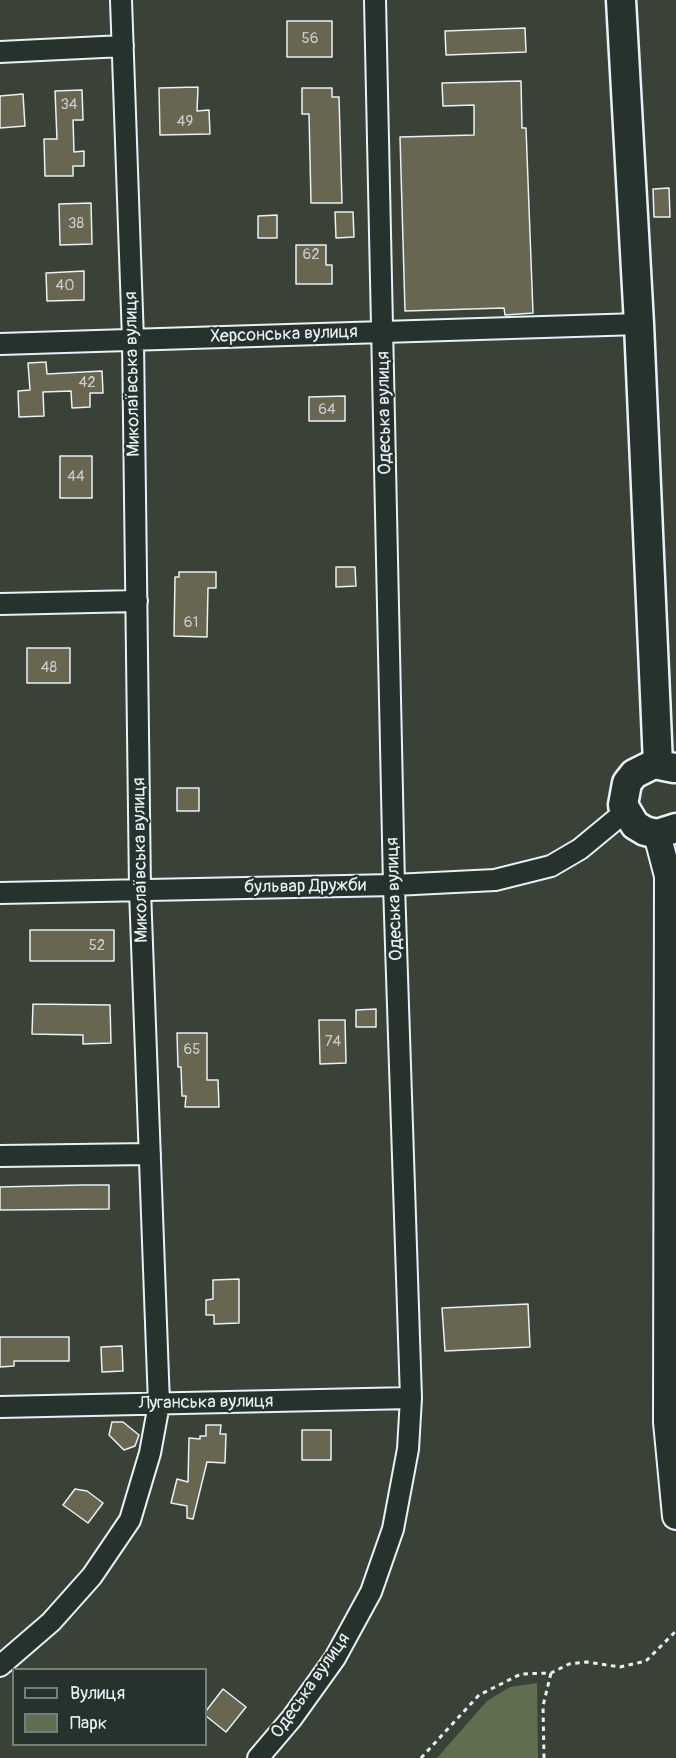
<!DOCTYPE html>
<meta charset="utf-8">
<style>
body{margin:0}
#map{position:relative;width:676px;height:1758px;overflow:hidden;background:#3a4238;font-family:Pangolin,sans-serif}
canvas{display:block}
.legend{position:absolute;left:12px;top:1668px;width:195px;height:78px;box-sizing:border-box;background:#26332d;border:2px solid #747f7e;margin:0;padding:8px 10px;list-style:none;font-size:18px;color:#e8f1f8}
.legend li{display:flex;align-items:center;gap:12px;height:30px}
.legend b{width:30px;border:2px solid #747f7e}
</style>
<div id="map">
<canvas width="676" height="1758"></canvas>
<ul class="legend">
<li><b style="height:8px;background:#26332d"></b>Вулиця</li>
<li><b style="height:16px;background:#5f6e50"></b>Парк</li>
</ul>
</div>
<script>
const c = document.querySelector('canvas').getContext('2d');
c.lineJoin = 'round';
function fillPath(path, color) {
  c.fillStyle = color;
  c.fill(path, 'evenodd');
}
function shape(rows) {
  const path = new Path2D();
  for (const r of rows) {
    path.moveTo(r[0], r[1]);
    for (let i = 2; i < r.length; i += 2) path.lineTo(r[i], r[i + 1]);
  }
  return path;
}
function strokePath(path, color, width, dash) {
  c.strokeStyle = color;
  c.lineWidth = width;
  c.lineCap = dash ? 'butt' : 'round';
  c.setLineDash(dash || []);
  c.stroke(path);
}
function drawText(font, color, halo, rows, align = 'center') {
  c.font = font + ' Pangolin,sans-serif';
  c.lineWidth = 4.5;
  c.setLineDash([]);
  c.textBaseline = 'middle';
  c.strokeStyle = halo;
  c.fillStyle = color;
  for (const [text, x, y, turn = 0] of rows) {
    c.save();
    c.translate(x, y);
    c.rotate((+turn || 0) * Math.PI / 180);
    c.textAlign = isNaN(turn) ? turn : align;
    if (halo) c.strokeText(text, 0, 0);
    c.fillText(text, 0, 0);
    c.restore();
  }
}
const green = shape([
 [537,1683,538,1758,437,1758,487,1701,510,1687]
]);
const building = shape([
 [287,21,332,21,332,57,287,57,287,21],
 [525,28,526,52,446,55,445,31,525,28],
 [521,81,522,128,526,128,533,313,505,315,504,308,405,311,400,137,474,135,474,105,443,106,442,83,521,81],
 [198,87,197,111,209,110,210,134,160,135,159,88,198,87],
 [302,88,332,88,332,97,339,97,342,203,311,203,309,114,302,114,302,88],
 [82,90,83,120,73,120,74,152,84,151,84,166,73,166,73,176,45,176,44,139,57,139,55,91,82,90],
 [23,94,25,126,0,128,0,96,23,94],
 [669,188,670,217,654,217,653,189,669,188],
 [91,203,92,244,60,245,59,204,91,203],
 [335,212,353,212,354,237,336,238,335,212],
 [277,215,277,238,258,238,258,216,277,215],
 [296,245,326,245,326,265,332,265,332,284,296,284,296,245],
 [84,271,84,300,47,301,46,273,84,271],
 [46,362,47,374,102,371,103,393,90,393,90,407,72,408,71,391,43,392,44,416,19,417,18,391,30,390,28,363,46,362],
 [345,396,345,421,309,421,309,397,345,396],
 [60,456,92,456,92,498,60,498,60,456],
 [336,567,355,567,356,586,336,587,336,567],
 [179,572,216,572,216,588,208,588,207,637,174,636,175,577,179,577,179,572],
 [27,648,70,648,70,683,27,683,27,648],
 [177,788,199,788,199,811,177,811,177,788],
 [30,930,114,930,114,961,30,961,30,930],
 [33,1004,110,1005,111,1043,83,1044,83,1035,32,1034,33,1004],
 [376,1009,376,1027,356,1027,356,1010,376,1009],
 [319,1020,345,1020,346,1063,320,1064,319,1020],
 [177,1033,207,1033,207,1080,218,1080,219,1107,185,1107,186,1096,182,1096,181,1067,178,1067,177,1033],
 [81,1185,109,1185,109,1209,0,1210,0,1187,81,1185],
 [239,1279,239,1323,214,1324,214,1315,206,1315,206,1300,213,1299,213,1280,239,1279],
 [528,1304,530,1347,445,1351,442,1308,528,1304],
 [0,1337,69,1337,69,1361,14,1361,14,1366,0,1367,0,1337],
 [122,1346,123,1371,102,1372,101,1347,122,1346],
 [112,1422,123,1422,139,1435,135,1446,124,1450,109,1435,112,1422],
 [206,1425,221,1425,220,1434,226,1434,225,1463,207,1462,193,1519,187,1518,187,1506,171,1503,177,1479,188,1482,189,1438,200,1439,200,1436,206,1436,206,1425],
 [302,1430,331,1430,331,1460,302,1460,302,1430],
 [75,1489,87,1491,103,1503,88,1523,63,1505,75,1489],
 [223,1689,246,1707,226,1732,206,1716,206,1711,223,1689]
]);
const path = shape([
 [421,1758,479,1695,521,1674,551,1673,569,1664,587,1662,620,1667,646,1661,676,1631],
 [544,1758,543,1706,551,1673]
]);
const minor = shape([
 [0,52,123,46],
 [0,344,639,324],
 [0,604,137,601],
 [0,893,394,885,495,880,551,866,580,849,626,811],
 [0,1156,150,1154],
 [0,1407,411,1398],
 [0,1666,51,1622,92,1576,130,1520,150,1453,159,1404,140,890,133,340,121,0],
 [258,1758,292,1718,335,1658,371,1592,393,1529,408,1449,411,1398,394,885,375,0]
]);
const tertiary = shape([
 [657,834,668,876,667,1422,676,1516]
]);
const secondary = shape([
 [621,0,639,324,658,764],
 [674,768,654,764,634,774,627,783,623,805,635,825,645,831,657,834,676,828]
]);
const numberNames = [
 ["56",310,39],
 ["34",69,105],
 ["49",185,122],
 ["38",76,224],
 ["62",311,255],
 ["40",65,286],
 ["42",87,383],
 ["64",327,410],
 ["44",76,477],
 ["61",191,623],
 ["48",49,668],
 ["52",97,946],
 ["74",333,1042],
 ["65",192,1050]
];
const streetNames = [
 ["Херсонська вулиця",284,335,-2],
 ["Миколаївська вулиця",133,374,-91],
 ["Одеська вулиця",385,413,-91],
 ["Миколаївська вулиця",141,860,-91],
 ["бульвар Дружби",305,887,-1],
 ["Одеська вулиця",395,899,-92],
 ["Луганська вулиця",206,1403,-1],
 ["Одеська вулиця",311,1686,-55]
];
fillPath(green, '#5f6e50');
fillPath(building, '#686551');
strokePath(building, '#e8f1f8', 1.5);
strokePath(minor, '#e8f1f8', 24);
strokePath(tertiary, '#e8f1f8', 30);
strokePath(secondary, '#e8f1f8', 33);
strokePath(path, '#e8f1f8', 3, [4.5, 4.5]);
strokePath(minor, '#26332d', 20);
strokePath(tertiary, '#26332d', 26);
strokePath(secondary, '#26332d', 28);
drawText('15px', '#c8cece', null, numberNames);
drawText('18px', '#e8f1f8', '#26332d', streetNames);
</script>
